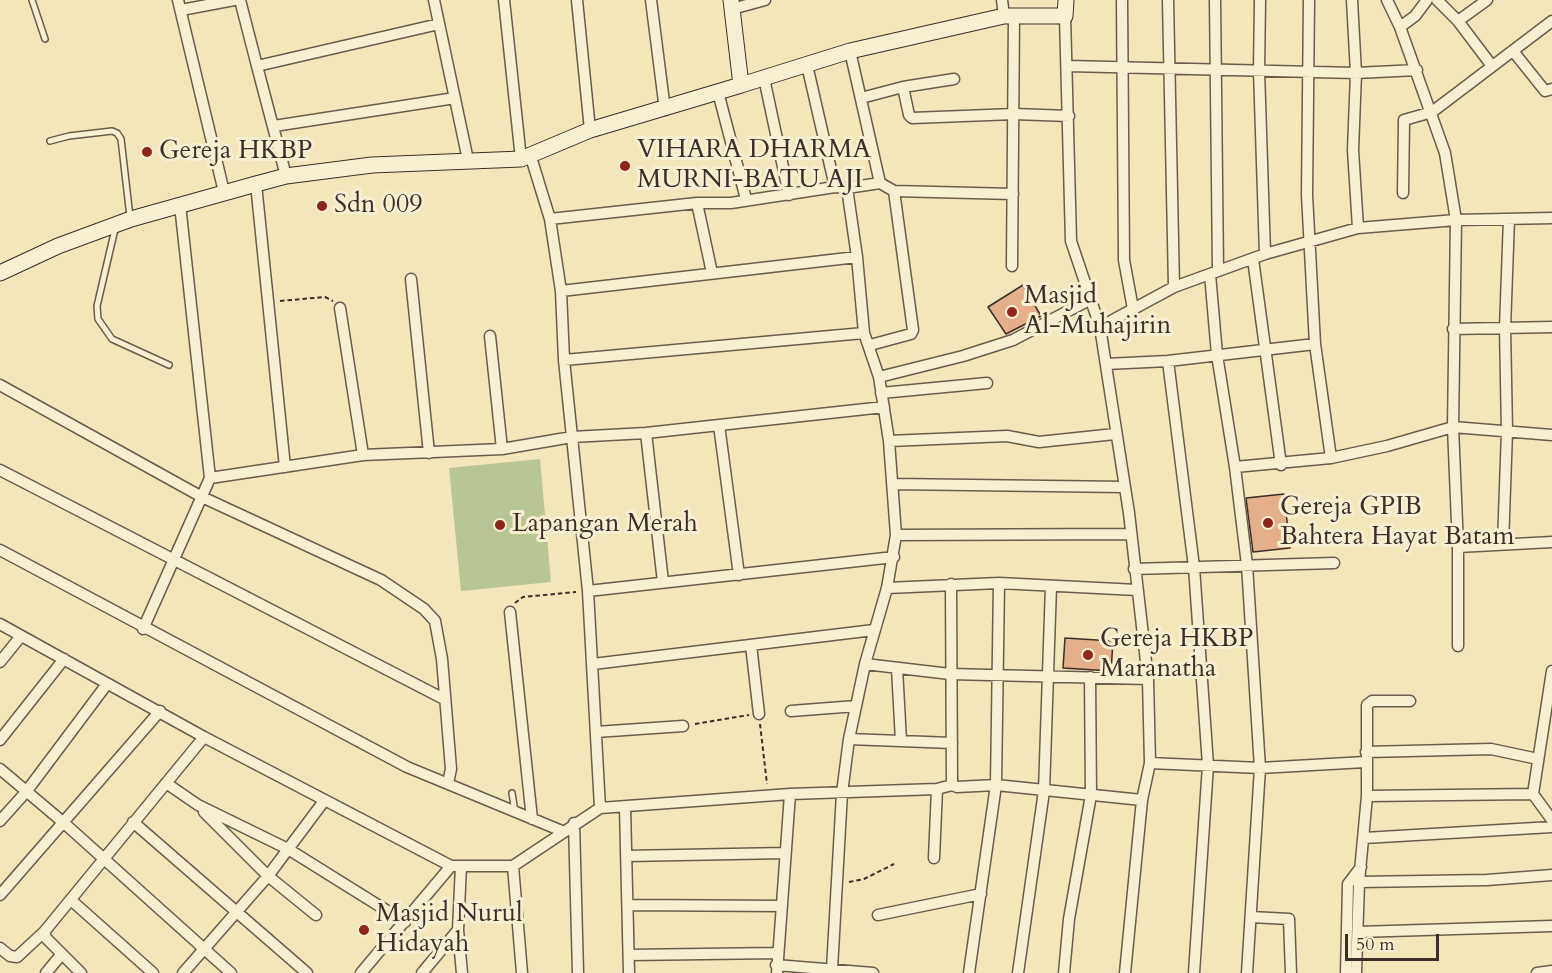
<!DOCTYPE html>
<style>
body{margin:0}
#map{position:relative;width:1552px;height:973px;overflow:hidden;background:#f3e6b9;font-family:Cardo,serif}
canvas{display:block}
.scale{position:absolute;left:1345px;top:934px;width:94px;height:27px;box-sizing:border-box;border:3px solid #3c2e29;border-top:0;padding-left:8px;font-size:18px;line-height:21px;white-space:nowrap;color:#3c2e29;-webkit-text-stroke:4px #f7efd2;paint-order:stroke}
</style>
<div id="map">
<canvas width="1552" height="973"></canvas>
<div class="scale">50 m</div>
</div>
<script>
const c = document.querySelector('canvas').getContext('2d');
c.lineJoin = 'round';
function fillPath(path, color) {
  c.fillStyle = color;
  c.fill(path, 'evenodd');
}
function shape(rows) {
  const path = new Path2D();
  for (const r of rows) {
    path.moveTo(r[0], r[1]);
    for (let i = 2; i < r.length; i += 2) path.lineTo(r[i], r[i + 1]);
  }
  return path;
}
function strokePath(path, color, width, dash) {
  c.strokeStyle = color;
  c.lineWidth = width;
  c.lineCap = dash ? 'butt' : 'round';
  c.setLineDash(dash || []);
  c.stroke(path);
}
function drawText(font, color, halo, rows, align = 'center') {
  c.font = font + ' Cardo,serif';
  c.lineWidth = 6;
  c.setLineDash([]);
  c.textBaseline = 'middle';
  c.strokeStyle = halo;
  c.fillStyle = color;
  for (const [text, x, y, turn = 0] of rows) {
    c.save();
    c.translate(x, y);
    c.rotate((+turn || 0) * Math.PI / 180);
    c.textAlign = isNaN(turn) ? turn : align;
    if (halo) c.strokeText(text, 0, 0);
    c.fillText(text, 0, 0);
    c.restore();
  }
}
const green = shape([
 [540,459,551,582,461,591,449,468]
]);
const building = shape([
 [1023,285,1041,316,1006,334,988,307,1023,285],
 [1284,494,1290,548,1253,552,1246,498,1284,494],
 [1065,638,1113,641,1111,671,1063,668,1065,638]
]);
const path = shape([
 [280,301,325,297,333,301],
 [515,603,523,597,576,592],
 [695,724,749,715],
 [760,724,767,784],
 [849,882,864,879,894,864]
]);
const lane = shape([
 [32,0,45,39],
 [50,141,69,136,112,131,117,133,121,139,130,217],
 [115,229,97,306,98,319,112,339,169,365],
 [512,793,515,812]
]);
const street = shape([
 [178,0,224,192],
 [240,0,257,66,439,24],
 [434,0,468,160],
 [504,0,521,159],
 [577,0,590,130],
 [651,0,665,110],
 [1002,0,1004,16],
 [1122,0,1124,260,1133,309],
 [1168,0,1174,287],
 [1215,0,1218,271],
 [1260,0,1259,71,1265,254],
 [1309,0,1307,195,1315,344,1331,458],
 [1352,0,1356,73,1353,150,1358,228],
 [1387,0,1400,27,1445,153,1456,220,1453,427,1458,547],
 [1437,0,1458,21,1492,66],
 [732,9,765,0],
 [181,10,234,0],
 [1065,16,1071,241,1100,327,1129,513,1148,679,1150,763,1142,800,1125,973],
 [1458,21,1487,0],
 [1400,27,1415,16,1427,0],
 [850,51,880,183],
 [1513,51,1545,91,1552,89],
 [807,65,835,187],
 [257,66,286,176],
 [1068,66,1356,73,1417,70],
 [764,78,789,195],
 [903,87,954,79],
 [718,92,746,199],
 [861,98,903,87,909,115,912,118,1014,114,1069,116],
 [274,126,455,98],
 [530,154,550,219,561,291,564,360,588,591,600,808],
 [256,184,285,467],
 [894,191,1013,194],
 [1403,193,1404,120,1432,112,1552,21],
 [697,203,712,273],
 [550,219,697,203,731,203,835,187,847,188,880,183,894,191,913,330,911,334,870,345],
 [1253,259,1281,465],
 [1012,266,1014,15],
 [1210,274,1217,355,1235,467,1331,458,1387,446,1453,427,1552,435],
 [411,279,429,453],
 [561,291,857,257],
 [340,308,363,455],
 [1100,327,1174,287,1265,254,1358,228,1456,220,1552,218],
 [1453,329,1552,327],
 [490,336,502,449],
 [564,360,864,333],
 [1168,361,1194,567,1208,765,1194,973],
 [1106,364,1168,361,1315,344],
 [879,377,963,356,1013,340,1091,299],
 [0,385,202,497,381,580,424,609,435,621,442,659,451,769,448,783],
 [881,393,987,383],
 [719,425,739,575],
 [646,433,663,582],
 [889,441,1007,436,1039,442,1115,434],
 [1235,467,1247,565,1260,768,1247,973],
 [0,470,444,699],
 [210,478,363,455,502,449,572,437,646,433,884,407],
 [893,484,1124,487],
 [896,535,1130,534],
 [1503,544,1507,431,1505,328,1509,219],
 [0,550,407,767,562,831],
 [1134,569,1334,563],
 [951,584,952,785],
 [887,588,999,583,1137,590],
 [588,591,894,557],
 [510,612,532,819],
 [0,624,204,737,451,866,513,866,600,808,790,794,937,789,952,785,957,787,996,785,1142,800],
 [143,629,210,478,180,205],
 [751,645,759,714],
 [1458,646,1458,547,1552,542],
 [0,662,21,636],
 [593,664,874,630],
 [865,664,950,674,1148,679],
 [897,668,901,741],
 [791,711,856,706],
 [596,732,683,726],
 [849,739,952,743],
 [0,740,64,659],
 [1366,752,1491,749,1538,759],
 [1150,763,1260,768,1365,762],
 [0,769,64,823,231,973],
 [166,783,198,805,288,849,405,922],
 [1533,794,1552,671],
 [1367,796,1533,794,1552,820],
 [625,807,629,973],
 [204,812,268,876,316,915],
 [0,821,26,792,107,684],
 [133,822,307,973],
 [574,823,578,973],
 [1364,838,1552,827],
 [626,856,785,853],
 [934,858,937,789],
 [461,866,458,930,462,973],
 [513,866,522,973],
 [1359,882,1487,880,1552,875],
 [0,895,160,711],
 [71,900,153,973],
 [628,905,782,906],
 [878,915,981,894],
 [1251,917,1289,919,1291,973],
 [44,932,46,938,81,973],
 [1358,932,1552,926],
 [0,948,10,956,17,957,44,932,204,737],
 [629,955,777,953],
 [776,965,873,973],
 [832,969,842,793,849,739,865,664,887,588,896,535,889,441,879,377,864,333,857,257,847,188],
 [46,973,61,955],
 [183,973,268,876,324,801],
 [361,973,451,866],
 [422,973,458,930],
 [777,973,790,794],
 [969,973,996,785,999,583],
 [1018,973,1044,791,1051,586],
 [1064,973,1069,919,1091,795,1090,677],
 [1346,973,1348,884,1361,867],
 [1356,973,1359,882,1367,796,1367,705,1372,701,1410,701],
 [1537,973,1552,971]
]);
const secondary = shape([
 [741,85,850,51,1004,16,1065,16,1066,0],
 [0,273,58,246,131,219,256,184,286,176,372,165,521,159,590,130,741,85,731,0]
]);
const markers = [
 [147,152,6,"#8f2418"],
 [625,166,6,"#8f2418"],
 [322,206,6,"#8f2418"],
 [1012,312,6,"#8f2418"],
 [1268,523,6,"#8f2418"],
 [500,525,6,"#8f2418"],
 [1088,655,6,"#8f2418"],
 [364,930,6,"#8f2418"]
];
const poiNames = [
 ["VIHARA DHARMA",637,151],
 ["MURNI-BATU AJI",637,181],
 ["Gereja HKBP",159,152],
 ["Sdn 009",334,206],
 ["Masjid",1024,297],
 ["Al-Muhajirin",1024,327],
 ["Gereja GPIB",1280,508],
 ["Bahtera Hayat Batam",1280,538],
 ["Lapangan Merah",512,525],
 ["Gereja HKBP",1100,640],
 ["Maranatha",1100,670],
 ["Masjid Nurul",376,915],
 ["Hidayah",376,945]
];
fillPath(green, '#b7c692');
fillPath(building, '#e4af89');
strokePath(building, '#3c2e29', 1.5);
strokePath(lane, '#6a5c4d', 8);
strokePath(street, '#6a5c4d', 13);
strokePath(secondary, '#3c2e29', 17);
strokePath(path, '#3c2e29', 2, [4.5, 3]);
strokePath(lane, '#f7efd2', 5);
strokePath(street, '#f7efd2', 10);
strokePath(secondary, '#f7efd2', 15);
for (const [x, y, r, color] of markers) {
  const dot = new Path2D();
  dot.arc(x, y, r, 0, 2 * Math.PI);
  c.fillStyle = color;
  c.fill(dot);
  strokePath(dot, '#f7efd2', 2);
}
drawText('26px', '#3c2e29', '#f7efd2', poiNames, 'left');
</script>
